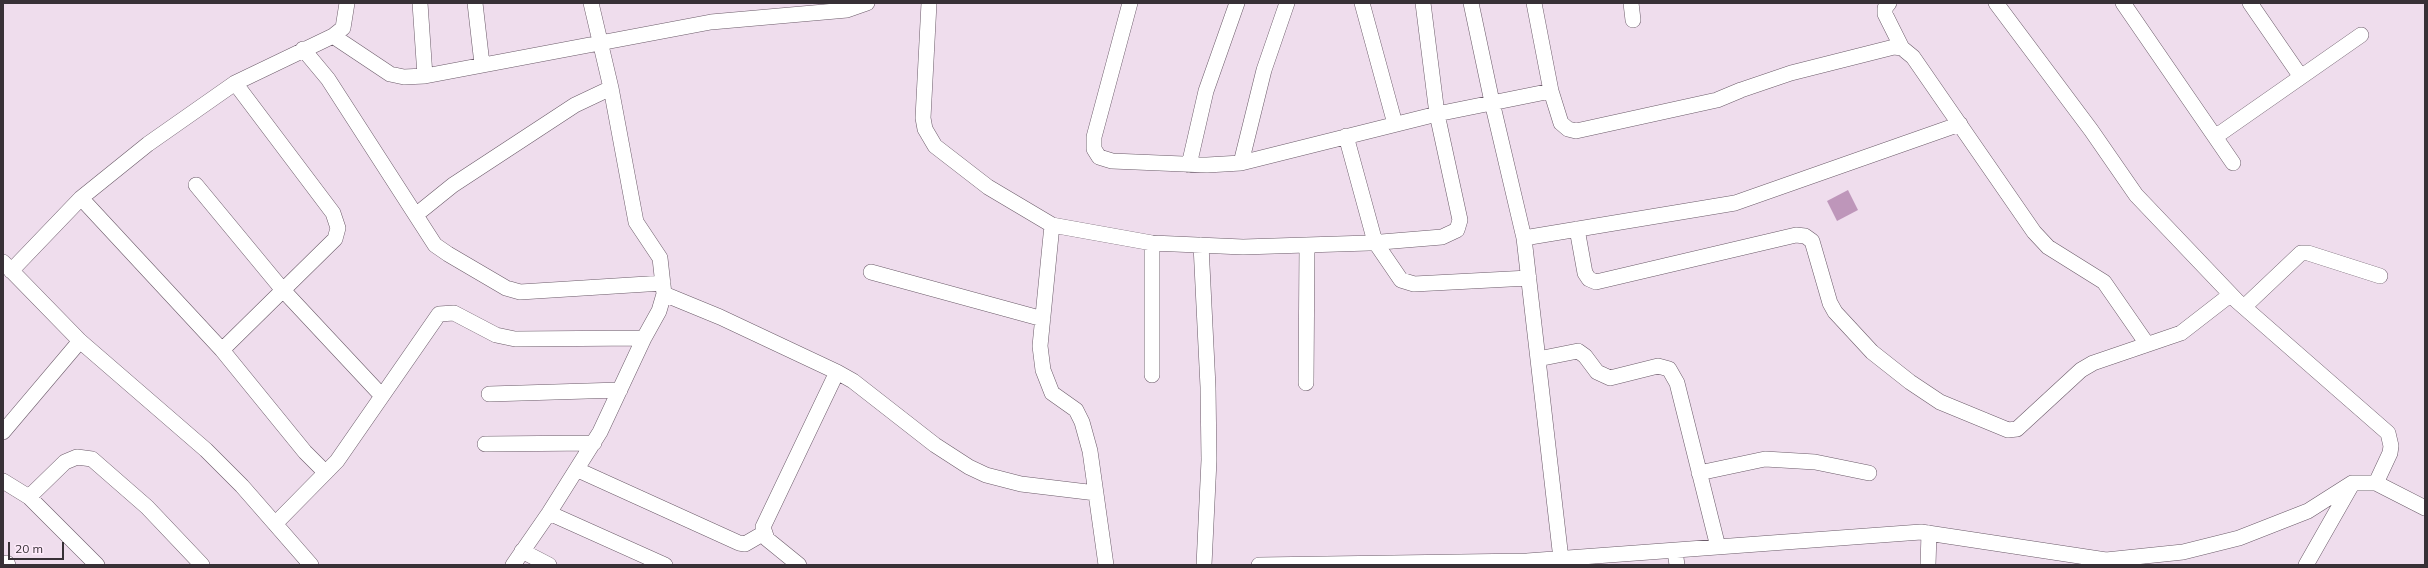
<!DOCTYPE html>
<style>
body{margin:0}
#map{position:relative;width:2428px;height:568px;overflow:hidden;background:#efdded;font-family:Mulish,sans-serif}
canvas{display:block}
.frame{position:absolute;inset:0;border:4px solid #373036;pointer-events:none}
.scale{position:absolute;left:8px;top:542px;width:56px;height:18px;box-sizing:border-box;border:2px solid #373036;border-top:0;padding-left:5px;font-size:12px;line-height:14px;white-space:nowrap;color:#373036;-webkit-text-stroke:3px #fdeafa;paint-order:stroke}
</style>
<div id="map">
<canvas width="2428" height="568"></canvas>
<div class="frame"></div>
<div class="scale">20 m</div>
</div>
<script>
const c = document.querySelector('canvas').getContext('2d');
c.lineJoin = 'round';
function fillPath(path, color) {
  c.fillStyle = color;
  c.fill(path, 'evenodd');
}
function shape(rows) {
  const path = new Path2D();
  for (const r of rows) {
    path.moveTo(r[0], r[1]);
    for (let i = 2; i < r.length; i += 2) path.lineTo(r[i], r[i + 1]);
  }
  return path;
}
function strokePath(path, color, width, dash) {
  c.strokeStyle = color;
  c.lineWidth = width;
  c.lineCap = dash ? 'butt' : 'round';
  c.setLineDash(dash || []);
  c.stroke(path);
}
const building = shape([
 [1848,190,1858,210,1837,221,1827,201]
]);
const street = shape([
 [420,3,425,76],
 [475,3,482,64],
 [929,3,923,118,925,129,935,146,988,187,1052,225,1152,243,1243,247,1369,243,1442,237,1457,230,1460,220,1437,114,1423,3],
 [1130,3,1094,137,1094,149,1099,157,1112,161,1207,165,1241,163,1437,114,1551,91],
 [1362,3,1395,124],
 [1471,3,1492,102,1524,238,1561,559],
 [1534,3,1551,91,1561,123,1568,129,1576,131,1717,100,1741,90,1791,73,1894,47,1902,48,1913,57,2034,232,2048,247,2104,282,2147,344],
 [1631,3,1633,20],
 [1889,3,1885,8,1885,14,1902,48],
 [1996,3,2091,130,2136,195,2237,301,2388,433,2391,446,2390,453,2376,483],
 [2123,3,2233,163],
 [2250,3,2301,77],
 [333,36,390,74,404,77,425,76,711,22,847,10,867,3],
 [303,49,328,79,435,245,448,254,506,288,520,292,663,283],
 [1346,136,1375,242,1401,280,1414,284,1529,278],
 [2215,137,2361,35],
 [1241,163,1264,70,1287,3],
 [1189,165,1206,91,1237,3],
 [196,185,282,289,382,396],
 [81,198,222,350,305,452,325,472],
 [417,214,453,185,575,105,611,88],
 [1052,225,1040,346,1043,370,1052,393,1076,410,1082,422,1090,451,1106,565],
 [1577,229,1585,273,1589,279,1596,282,1796,235,1805,236,1812,241,1830,303,1835,312,1872,352,1910,382,1940,402,2008,430,2017,429,2081,370,2093,363,2181,333,2230,295],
 [1524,238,1735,203,1960,124],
 [1152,243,1152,375],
 [1201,245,1208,387,1209,460,1204,565],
 [3,262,80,341,206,450,242,486,311,565],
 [11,271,81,198,148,144,235,83,333,36,343,28,347,3],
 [871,272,1043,319],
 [664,294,720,317,837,372,853,381,935,445,969,467,986,475,1021,484,1096,493],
 [2244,307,2301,253,2308,253,2380,276],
 [222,350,335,239,338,228,333,213,235,83],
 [1538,359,1578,351,1585,356,1597,372,1610,378,1658,366,1669,369,1677,383,1718,547],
 [1306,383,1307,245],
 [489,394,620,390],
 [3,432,80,341],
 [485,444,594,443],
 [578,470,739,543,745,544,764,533],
 [1699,473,1765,459,1815,462,1869,473],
 [3,481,29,497,97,565],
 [29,497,65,462,77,457,92,459,147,507,202,565],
 [549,513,665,565],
 [275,524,337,461,439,314,454,313,496,335,515,339,644,338],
 [522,551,549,565],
 [1675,551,1677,565],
 [7,563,8,565],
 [513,565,549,513,600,432,644,338,659,311,664,294,660,258,636,222,611,88,591,3],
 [799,565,767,539,763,527,837,372],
 [1259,565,1527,561,1921,532,2106,560,2183,552,2239,538,2308,511,2352,483,2376,483,2425,508],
 [1928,565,1929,533],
 [2306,565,2351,486]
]);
fillPath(building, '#be96ba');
strokePath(street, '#6b5b69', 16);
strokePath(street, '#fff', 15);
</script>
